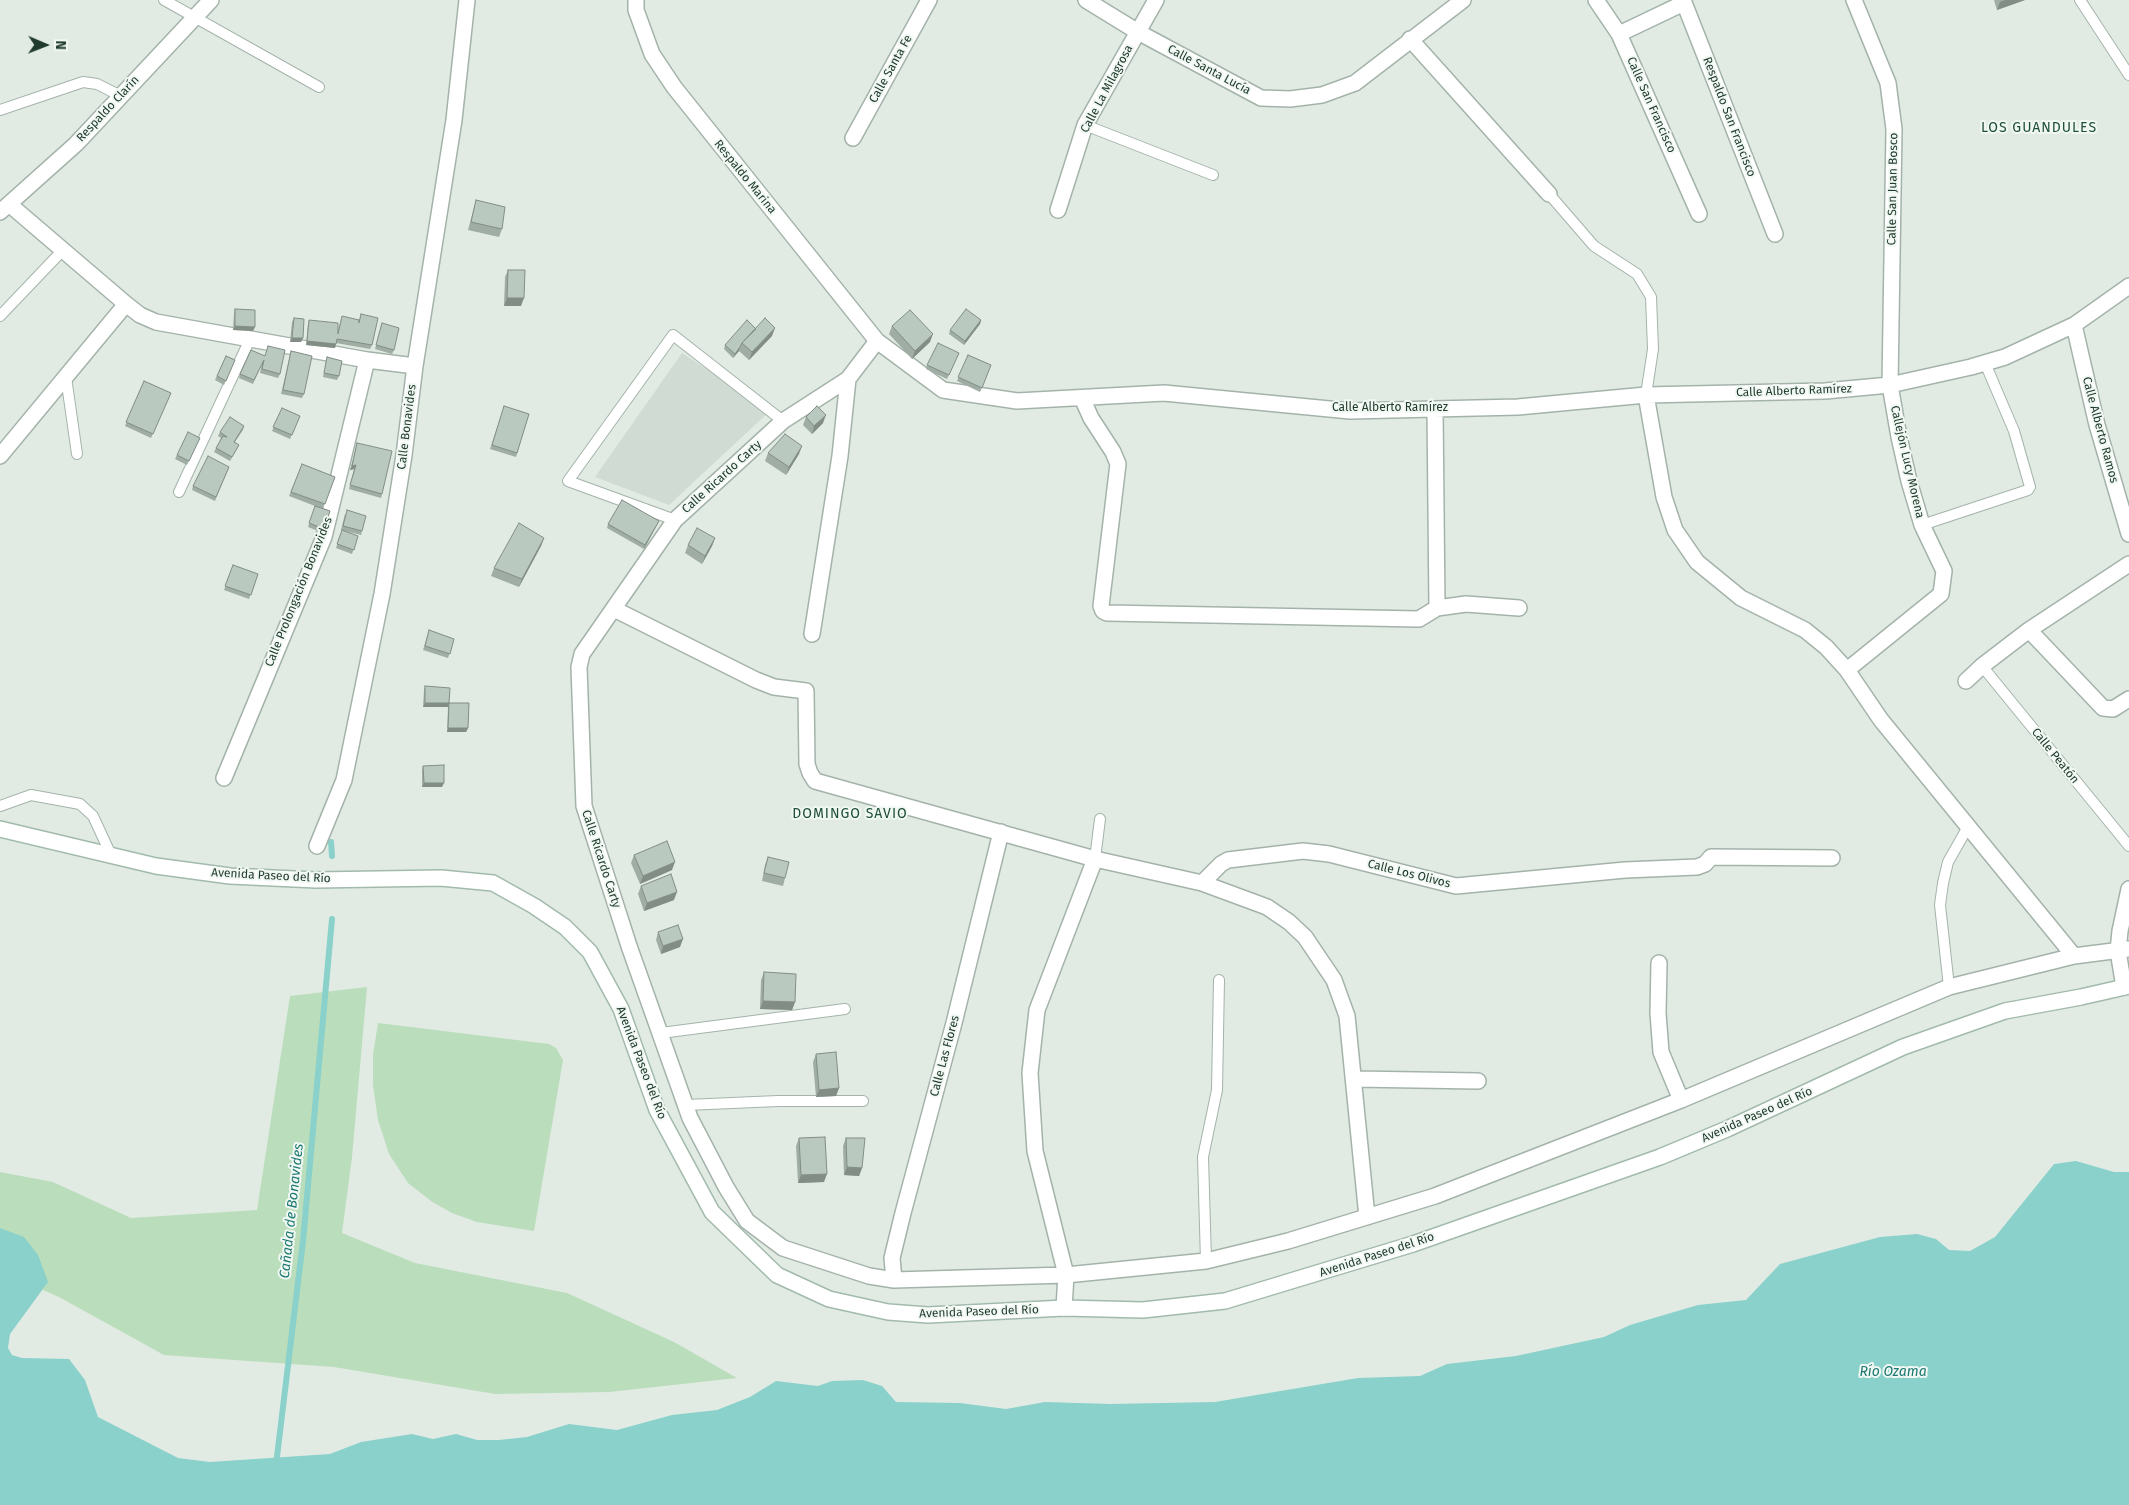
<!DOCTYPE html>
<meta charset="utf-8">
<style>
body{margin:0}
#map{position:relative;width:2129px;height:1505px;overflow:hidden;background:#e1ebe4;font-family:"Fira Sans",sans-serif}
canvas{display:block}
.north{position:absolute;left:20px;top:20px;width:50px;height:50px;-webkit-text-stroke:4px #f1f8f3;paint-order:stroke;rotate:91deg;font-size:14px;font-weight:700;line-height:20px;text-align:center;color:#213c2e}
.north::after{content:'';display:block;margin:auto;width:18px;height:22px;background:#213c2e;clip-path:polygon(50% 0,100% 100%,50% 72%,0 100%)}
</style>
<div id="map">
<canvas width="2129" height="1505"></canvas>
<div class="north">N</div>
</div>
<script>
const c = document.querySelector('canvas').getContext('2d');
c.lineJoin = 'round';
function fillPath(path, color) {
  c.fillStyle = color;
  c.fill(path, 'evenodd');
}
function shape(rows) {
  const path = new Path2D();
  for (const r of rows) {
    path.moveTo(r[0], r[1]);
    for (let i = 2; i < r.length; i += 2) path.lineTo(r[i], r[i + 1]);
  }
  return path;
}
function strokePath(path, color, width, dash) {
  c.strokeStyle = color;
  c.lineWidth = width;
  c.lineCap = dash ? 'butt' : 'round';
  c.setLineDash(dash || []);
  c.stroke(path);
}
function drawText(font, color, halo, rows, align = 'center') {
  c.font = font + ' "Fira Sans",sans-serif';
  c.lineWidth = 4;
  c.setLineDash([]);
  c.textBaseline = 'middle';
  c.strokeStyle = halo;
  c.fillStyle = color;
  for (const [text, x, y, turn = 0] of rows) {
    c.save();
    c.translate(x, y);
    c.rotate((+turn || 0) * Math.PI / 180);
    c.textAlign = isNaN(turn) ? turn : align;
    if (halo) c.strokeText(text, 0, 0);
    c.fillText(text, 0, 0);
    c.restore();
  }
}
const built = shape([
 [682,353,770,411,669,505,595,477]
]);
const green = shape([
 [367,987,352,1157,342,1233,415,1263,567,1293,674,1342,737,1378,609,1392,495,1394,334,1367,164,1355,59,1297,0,1271,0,1172,53,1182,131,1218,257,1210,290,996],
 [378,1023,549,1044,556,1048,563,1060,534,1231,477,1222,452,1213,431,1201,408,1183,389,1154,378,1120,373,1085,373,1055]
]);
const water = shape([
 [2076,1161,2114,1172,2129,1172,2129,1505,0,1505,0,1228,24,1237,38,1255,48,1282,10,1334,8,1348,12,1355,22,1358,69,1359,85,1380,98,1417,178,1458,210,1462,330,1454,361,1442,412,1434,433,1439,456,1434,477,1440,499,1440,527,1437,569,1424,617,1430,672,1415,717,1410,750,1397,776,1381,818,1386,832,1381,863,1380,882,1386,896,1402,960,1403,1006,1409,1045,1402,1110,1404,1215,1402,1358,1378,1420,1376,1447,1364,1516,1356,1604,1337,1630,1325,1698,1305,1746,1300,1780,1264,1880,1237,1917,1234,1936,1239,1949,1250,1970,1251,1995,1237,2054,1164]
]);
const stream = shape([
 [331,842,332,856],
 [276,1465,303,1241,332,919]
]);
const lane = shape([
 [164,0,319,87],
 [2080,0,2129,75],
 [0,110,83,82,97,84,121,96],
 [1085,125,1213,175],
 [1549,194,1594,246,1637,274,1651,297,1653,349,1646,395],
 [0,316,63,250],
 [66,377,77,454],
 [179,492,250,339],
 [675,520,568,481,673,335,783,421],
 [1922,525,2028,490,2030,487,2014,431,1985,363],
 [1982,666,2129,846],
 [0,806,31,795,80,804,93,816,111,855],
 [1095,859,1100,819],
 [1949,987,1940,905,1943,883,1948,862,1969,825],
 [661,1033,845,1009],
 [686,1105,778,1101,863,1101],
 [1206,1261,1203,1157,1217,1090,1219,980]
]);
const street = shape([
 [636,0,636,10,652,54,674,87,877,341,943,390,1017,401,1164,393,1350,411,1518,407,1646,395,1825,391,1890,385,1971,367,2005,357,2074,325,2129,286],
 [1086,0,1138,32,1261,98,1290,99,1322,95,1355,83,1463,0],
 [1596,0,1619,34,1699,214],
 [1683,0,1775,234],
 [1619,34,1684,3],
 [1410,39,1549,194],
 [853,138,929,0],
 [9,204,126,304,140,315,156,322,367,360],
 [1058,210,1085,125,1156,0],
 [0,212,76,144,211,0],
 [2074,325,2097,425,2129,534],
 [877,341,848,379,783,421,675,520,582,654,579,667,584,806,629,946,690,1118,726,1187,747,1221,783,1248,869,1276,894,1280,1066,1275,1206,1261,1288,1241,1435,1196,1681,1100,1949,987,2074,956,2129,949],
 [1646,395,1664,497,1675,530,1697,562,1741,598,1805,630,1826,647,1847,670,1881,720,2074,956],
 [1082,398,1091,418,1113,452,1118,464,1101,606,1103,611,1107,613,1419,619,1437,608,1466,604,1519,608],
 [1435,409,1437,608],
 [0,456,126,304],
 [614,609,756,680,774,687,806,691,807,764,810,773,815,781,1095,859,1202,883,1267,907,1289,922,1305,937,1334,980,1347,1016,1367,1217],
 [2029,630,2103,708,2113,709,2129,699],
 [812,634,840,456,848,379],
 [1847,670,1941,594,1944,571,1922,525,1909,481,1899,437,1890,385,1894,129,1888,83,1854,0],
 [1966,681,1982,666,2029,630,2129,564],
 [224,778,324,537,367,360,415,366],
 [317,846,344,780,382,594,404,455,415,366,454,120,467,0],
 [1202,883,1221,864,1228,860,1303,851,1329,854,1456,886,1625,870,1697,867,1705,864,1711,857,1832,858],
 [1659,963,1658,1013,1661,1052,1681,1100],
 [2124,987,2118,951,2120,931,2129,889],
 [1355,1079,1478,1081],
 [894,1280,892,1258,903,1213,954,1023,1001,832],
 [1064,1308,1066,1275,1035,1151,1030,1073,1037,1010,1095,859]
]);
const secondary = shape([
 [0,829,156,866,230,876,316,880,441,878,493,883,534,906,565,927,590,952,621,1009,657,1110,712,1212,777,1275,829,1299,888,1312,928,1315,1064,1308,1143,1310,1225,1301,1413,1244,1660,1157,1727,1129,1903,1047,2005,1011,2081,997,2129,986]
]);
const wall = shape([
 [1994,0,2025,0,1997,10],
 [476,200,502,229,499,237,468,230],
 [508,270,521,306,504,306,505,277],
 [235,309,253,331,233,330,234,313],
 [361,314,372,345,370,349,336,343,335,348,306,345,308,324,309,320,338,331,342,316,359,321],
 [294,318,303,338,301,342,290,342,292,322],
 [981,320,980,324,964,345,949,334,950,330],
 [382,323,394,350,392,354,375,349],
 [892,326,930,342,912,359,889,334],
 [756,329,772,336,749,360,739,351,733,358,724,349,725,345],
 [268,346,280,374,278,378,260,373,262,364,253,384,239,378,240,374,265,356],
 [291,351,304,394,302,398,281,394],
 [959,353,947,379,926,369,927,365],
 [968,355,991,365,980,392,957,381],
 [226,356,235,360,224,385,215,380],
 [327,357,339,376,337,380,323,377],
 [144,381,171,393,151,438,125,426],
 [504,406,529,414,516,457,490,449],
 [282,408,300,416,290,439,272,431],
 [806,417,823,423,812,434,803,425],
 [244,426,243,430,235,442,239,445,230,461,214,452,221,438,218,436,220,432],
 [200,438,187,465,175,459,177,455],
 [357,443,382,494,381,498,349,489,354,469,350,470],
 [768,453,799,454,786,475,765,461],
 [302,464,335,477,323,508,330,511,323,533,308,527,315,506,289,496],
 [229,467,215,501,192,490,193,486],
 [345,514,362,531,361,535,341,530],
 [659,521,644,549,607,528,608,524],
 [342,530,358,536,352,554,336,548],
 [544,538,541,546,519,587,491,576,494,568],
 [715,538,712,546,702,564,685,553,688,545],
 [233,565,258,574,249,599,224,590],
 [429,630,454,639,448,658,423,650],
 [425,686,449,703,468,728,466,732,447,732,448,707,423,707,424,690],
 [423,766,442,787,422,787,422,770],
 [634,855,672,870,640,884,631,863],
 [768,857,785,878,783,886,762,881,765,865],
 [641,886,674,900,644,911,638,894],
 [658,932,680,947,661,954,656,940],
 [764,972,795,1002,792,1010,760,1009,761,980],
 [816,1054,839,1088,836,1096,816,1097,813,1062],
 [799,1138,824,1182,798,1183,796,1146],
 [846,1138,862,1168,859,1176,844,1175,843,1146]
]);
const shadedWall = shape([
 [2005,0,2025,0,1997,10,2000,2],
 [507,298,524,298,521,306,504,306],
 [981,320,980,324,964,345,965,341],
 [235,326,255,327,253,331,233,330],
 [775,328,772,336,749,360,752,352],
 [933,334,930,342,912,359,915,351],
 [292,338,303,338,301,342,290,342],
 [307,341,336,344,335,348,306,345],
 [740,347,739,351,733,358,735,354],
 [826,415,823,423,812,434,814,426],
 [802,446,799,454,786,475,789,467],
 [356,465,354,469,350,470,352,466],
 [659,521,657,525,644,549,645,545],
 [544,538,541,546,519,587,522,579],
 [715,538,712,546,702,564,705,556],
 [425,703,449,703,448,707,423,707],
 [448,728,468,728,466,732,447,732],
 [424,783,444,783,442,787,422,787],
 [675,862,672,870,640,884,643,876],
 [677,892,674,900,644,911,647,903],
 [683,939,680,947,661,954,663,946],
 [763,1001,795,1002,792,1010,760,1009],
 [839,1088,836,1096,816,1097,819,1090],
 [847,1167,862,1168,859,1176,844,1175],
 [827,1174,824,1182,798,1183,801,1175]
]);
const building = shape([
 [476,200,505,207,502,229,471,222,476,200],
 [508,270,525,270,524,298,507,298,508,270],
 [235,309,255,310,255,327,235,326,235,309],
 [966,309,981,320,965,341,950,330,966,309],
 [910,310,933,334,915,351,892,326,910,310],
 [361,314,378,318,372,345,337,339,336,344,307,341,309,320,338,323,338,334,342,316,359,320,359,323,361,314],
 [294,318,304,319,303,338,292,338,294,318],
 [765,318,775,328,752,352,742,343,765,318],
 [747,320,756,329,742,343,740,347,735,354,725,345,747,320],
 [382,323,399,328,394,350,376,345,382,323],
 [938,343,959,353,949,375,927,365,938,343],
 [268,346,285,350,280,374,262,369,264,360,254,380,240,374,251,350,265,356,268,346],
 [291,351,312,356,304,394,283,390,291,351],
 [968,355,991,365,982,388,958,377,968,355],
 [226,356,235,360,226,381,217,376,226,356],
 [327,357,342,361,339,376,324,373,327,357],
 [144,381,171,393,153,434,126,422,144,381],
 [504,406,529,414,517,453,492,445,504,406],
 [817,406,826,415,814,426,806,417,817,406],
 [282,408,300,416,292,435,273,427,282,408],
 [230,417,244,426,234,442,239,445,232,457,216,448,223,436,227,437,220,432,230,417],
 [188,432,200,438,189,461,177,455,188,432],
 [785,434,802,446,789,467,768,453,785,434],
 [357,443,392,451,382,494,350,485,356,465,352,466,357,443],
 [208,456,229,467,216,497,193,486,208,456],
 [302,464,335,477,325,504,291,492,302,464],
 [622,500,659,521,645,545,608,524,622,500],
 [315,506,330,511,324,529,309,523,315,506],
 [347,510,366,516,362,531,343,526,347,510],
 [519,523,544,538,522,579,494,568,519,523],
 [697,528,715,538,705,556,688,545,697,528],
 [342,530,358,536,354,550,337,544,342,530],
 [233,565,258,574,251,595,225,586,233,565],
 [429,630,454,639,450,654,425,646,429,630],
 [425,686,450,688,449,703,425,703,425,686],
 [449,703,469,703,468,728,448,728,449,703],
 [444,765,444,783,424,783,423,766,444,765],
 [667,841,675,862,643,876,634,855,667,841],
 [768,857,789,862,785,878,764,873,768,857],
 [671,874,677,892,647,903,641,886,671,874],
 [678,925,683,939,663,946,658,932,678,925],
 [764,972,796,974,795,1002,763,1001,764,972],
 [836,1052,839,1088,819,1090,816,1054,836,1052],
 [825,1137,827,1174,801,1175,799,1138,825,1137],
 [846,1138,865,1138,862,1168,847,1167,846,1138]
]);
const streetNames = [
 ["Calle Santa Fe",891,69,-61],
 ["Calle Santa Lucía",1209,70,28],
 ["Calle La Milagrosa",1107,89,-62],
 ["Calle San Francisco",1651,105,66],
 ["Respaldo Clarín",108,109,-47],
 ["Respaldo San Francisco",1729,117,69],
 ["Respaldo Marina",745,177,51],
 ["Calle San Juan Bosco",1893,189,-89],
 ["Calle Alberto Ramírez",1794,391,-2],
 ["Calle Alberto Ramírez",1390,408],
 ["Calle Bonavides",407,427,-83],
 ["Calle Alberto Ramos",2100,430,75],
 ["Callejón Lucy Morena",1907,462,77],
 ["Calle Ricardo Carty",722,477,-42],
 ["Calle Prolongación Bonavides",299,592,-68],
 ["Calle Peatón",2055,756,51],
 ["Calle Ricardo Carty",601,859,72],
 ["Calle Los Olivos",1409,874,14],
 ["Avenida Paseo del Río",271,876,3],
 ["Calle Las Flores",945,1056,-75],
 ["Avenida Paseo del Río",641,1063,69],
 ["Avenida Paseo del Río",1757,1115,-24],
 ["Avenida Paseo del Río",1377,1255,-18],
 ["Avenida Paseo del Río",979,1312,-2]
];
const neighbourhoodNames = [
 ["LOS GUANDULES",2039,128],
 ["DOMINGO SAVIO",850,814]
];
const waterNames = [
 ["Cañada de Bonavides",292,1211,-84],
 ["Río Ozama",1893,1372]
];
fillPath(built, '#cfdbd3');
fillPath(green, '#baddbb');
fillPath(water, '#89d1ca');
strokePath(stream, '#89d1ca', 6);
strokePath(lane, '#a4b3aa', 12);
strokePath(street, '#a4b3aa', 18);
strokePath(secondary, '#a2baac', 18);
strokePath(lane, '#fff', 10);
strokePath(street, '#fff', 15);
strokePath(secondary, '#fff', 15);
fillPath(wall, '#9fada4');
fillPath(shadedWall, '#828d86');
fillPath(building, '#b9c9bf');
strokePath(building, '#828d86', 1);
drawText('12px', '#213c2e', '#f1f8f3', streetNames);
c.letterSpacing = '1px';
drawText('14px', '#1d4e36', '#f1f8f3', neighbourhoodNames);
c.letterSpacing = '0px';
drawText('italic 14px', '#1c7871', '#f1f8f3', waterNames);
</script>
